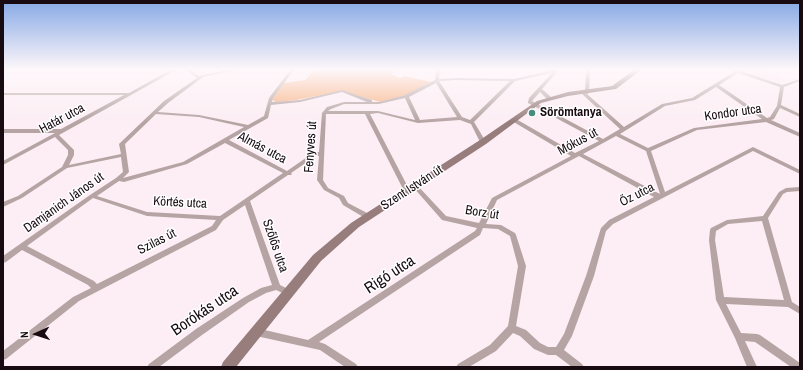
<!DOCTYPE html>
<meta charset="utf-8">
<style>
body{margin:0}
#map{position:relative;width:803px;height:370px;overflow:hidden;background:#fceef4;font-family:"Archivo Narrow",sans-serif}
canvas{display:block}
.frame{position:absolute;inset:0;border:4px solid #170b11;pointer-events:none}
.north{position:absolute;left:16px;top:314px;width:40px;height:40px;-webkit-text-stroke:3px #fff;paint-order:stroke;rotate:267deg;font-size:11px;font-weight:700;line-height:16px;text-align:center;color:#170b11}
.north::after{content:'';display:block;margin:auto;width:14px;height:18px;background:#170b11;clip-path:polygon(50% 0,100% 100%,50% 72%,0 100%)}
</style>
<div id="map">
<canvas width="803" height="370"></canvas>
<div class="frame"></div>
<div class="north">N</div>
</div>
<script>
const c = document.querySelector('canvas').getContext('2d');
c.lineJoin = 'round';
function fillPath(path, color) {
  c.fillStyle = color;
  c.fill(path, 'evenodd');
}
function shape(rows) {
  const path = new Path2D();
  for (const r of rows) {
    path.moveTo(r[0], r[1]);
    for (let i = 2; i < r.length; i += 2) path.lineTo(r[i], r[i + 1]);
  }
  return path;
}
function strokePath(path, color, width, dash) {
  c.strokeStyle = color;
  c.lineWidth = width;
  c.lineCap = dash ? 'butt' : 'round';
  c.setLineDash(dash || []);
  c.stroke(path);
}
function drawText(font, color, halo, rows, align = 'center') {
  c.font = font + ' "Archivo Narrow",sans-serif';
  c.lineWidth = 3;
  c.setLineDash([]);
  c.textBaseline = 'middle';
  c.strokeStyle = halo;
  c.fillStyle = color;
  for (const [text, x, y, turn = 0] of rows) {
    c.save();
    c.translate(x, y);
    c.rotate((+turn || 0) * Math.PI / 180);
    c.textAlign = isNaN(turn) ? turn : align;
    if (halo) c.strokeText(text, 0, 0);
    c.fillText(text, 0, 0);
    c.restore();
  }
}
const built = shape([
 [744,70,765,70,788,80,779,83,746,72]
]);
const green = shape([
 [314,70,399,70,391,74,400,78,404,76,431,82,409,94,380,102,342,91,296,100,276,102,271,99,284,83,305,80]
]);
const street = shape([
 [170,70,176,70,59,135,74,150,74,155,69,165,121,154,119,144,120,143,164,101,197,78,186,70,191,70,199,76,228,70,238,70,203,77,168,103,158,112,199,115,248,125,264,116,269,98,290,70,294,70,273,98,272,102,300,100,342,90,372,100,372,102,379,102,405,95,435,80,436,70,440,70,439,79,455,78,514,79,553,70,559,70,542,89,551,97,551,99,547,99,540,92,532,101,603,139,620,129,581,93,583,92,585,92,586,70,590,70,589,93,587,94,624,127,662,104,692,98,734,72,734,70,742,70,741,71,782,85,800,79,800,81,784,87,781,105,800,114,800,117,780,108,774,119,771,120,800,133,800,137,766,122,697,130,651,151,665,192,753,147,800,170,800,174,753,151,613,224,606,231,594,276,572,336,564,350,582,364,584,367,572,367,556,355,548,355,534,349,520,336,513,333,496,351,469,367,456,367,458,364,490,345,508,326,518,266,510,236,498,229,483,228,480,235,319,342,325,344,356,364,358,367,345,367,320,350,256,336,253,335,252,332,253,329,256,328,308,340,475,231,477,228,442,220,413,187,412,186,413,185,417,185,446,216,479,223,492,198,571,156,512,121,512,119,516,119,575,153,599,141,528,103,528,102,529,98,552,73,515,81,474,122,486,142,483,144,480,142,471,124,460,120,418,123,378,113,370,114,410,191,407,193,404,191,365,114,326,114,323,180,328,188,344,196,348,203,369,214,370,216,369,218,365,218,343,205,339,198,324,190,317,180,319,156,316,156,291,173,292,174,291,175,288,175,250,201,280,285,290,290,291,292,290,294,287,295,276,290,266,293,249,302,202,335,159,367,147,367,149,364,196,329,243,298,261,288,272,285,245,205,223,220,216,230,79,301,6,359,3,360,3,351,73,297,91,288,88,285,22,250,6,262,3,263,3,256,90,195,116,178,123,172,121,157,67,168,22,198,3,207,3,202,18,196,62,167,68,155,68,150,55,137,3,165,3,161,55,133,3,133,3,129,61,129,124,95,3,95,3,93,129,93,170,70],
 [738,73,780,87,777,106,770,117,767,118,719,85,738,73],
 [455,80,510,81,470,120,462,117,439,81,455,80],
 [436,83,457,117,420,120,409,97,436,83],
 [716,87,762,119,694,128,648,148,620,134,665,106,695,100,716,87],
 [342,92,367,102,344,102,327,107,322,113,319,152,313,153,287,171,229,140,268,118,271,105,300,102,342,92],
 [405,98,415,120,378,111,328,111,331,109,344,104,379,104,405,98],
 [156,114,199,117,244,127,183,162,123,178,129,172,125,144,156,114],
 [616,136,646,151,660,194,583,154,616,136],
 [225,143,283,173,220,216,147,212,97,196,119,181,124,182,187,164,225,143],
 [579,156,654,197,609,220,601,228,586,276,564,334,556,347,548,347,540,343,526,330,516,326,526,266,516,235,515,233,501,225,486,224,497,200,579,156],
 [93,198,147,216,216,220,212,226,97,284,94,281,27,246,93,198],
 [800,187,800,191,787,192,783,194,768,218,792,302,800,307,800,314,788,307,726,304,741,333,757,334,760,335,800,363,800,367,791,367,755,342,745,341,757,367,747,367,735,338,716,300,709,240,710,230,711,228,727,220,763,216,779,192,786,188,800,187],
 [762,221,784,300,724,297,715,240,716,231,728,224,762,221]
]);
const secondary = shape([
 [634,70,641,70,616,89,568,96,541,103,486,144,359,227,321,261,236,367,221,367,223,362,313,255,351,223,480,140,537,101,568,92,612,86,634,70]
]);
const markers = [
 [532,113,4,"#478c81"]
];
const poiNames = [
 ["Sörömtanya",540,113]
];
const streetNames = [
 ["Kondor utca",733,113,-8],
 ["Határ utca",62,119,-28],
 ["Mókus út",578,142,-28],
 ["Fenyves út",311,147,-86],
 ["Almás utca",262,148,28],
 ["Szent István út",412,188,-33],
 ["Őz utca",637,195,-27],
 ["Damjanich János út",64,203,-35],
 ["Körtés utca",180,203,3],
 ["Borz út",482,213,9],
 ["Szilas út",157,242,-27],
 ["Szőlős utca",275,246,71]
];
const nearStreetnames = [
 ["Rigó utca",390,275,-33],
 ["Borókás utca",205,311,-34]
];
fillPath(built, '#fee3ef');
fillPath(green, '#f6b283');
fillPath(street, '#b5a4a3');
fillPath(secondary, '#977e7d');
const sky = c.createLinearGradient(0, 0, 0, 122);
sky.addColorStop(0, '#86a8e5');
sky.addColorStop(0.57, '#fef7fa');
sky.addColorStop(1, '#fef7fa00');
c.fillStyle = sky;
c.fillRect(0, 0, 803, 122);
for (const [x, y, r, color] of markers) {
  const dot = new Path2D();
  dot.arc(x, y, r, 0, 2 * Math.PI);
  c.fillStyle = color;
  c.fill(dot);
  strokePath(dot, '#fff', 1.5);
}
drawText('bold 13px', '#170b11', '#fff', poiNames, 'left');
drawText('13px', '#170b11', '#fff', streetNames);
drawText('16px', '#170b11', '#fff', nearStreetnames);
</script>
